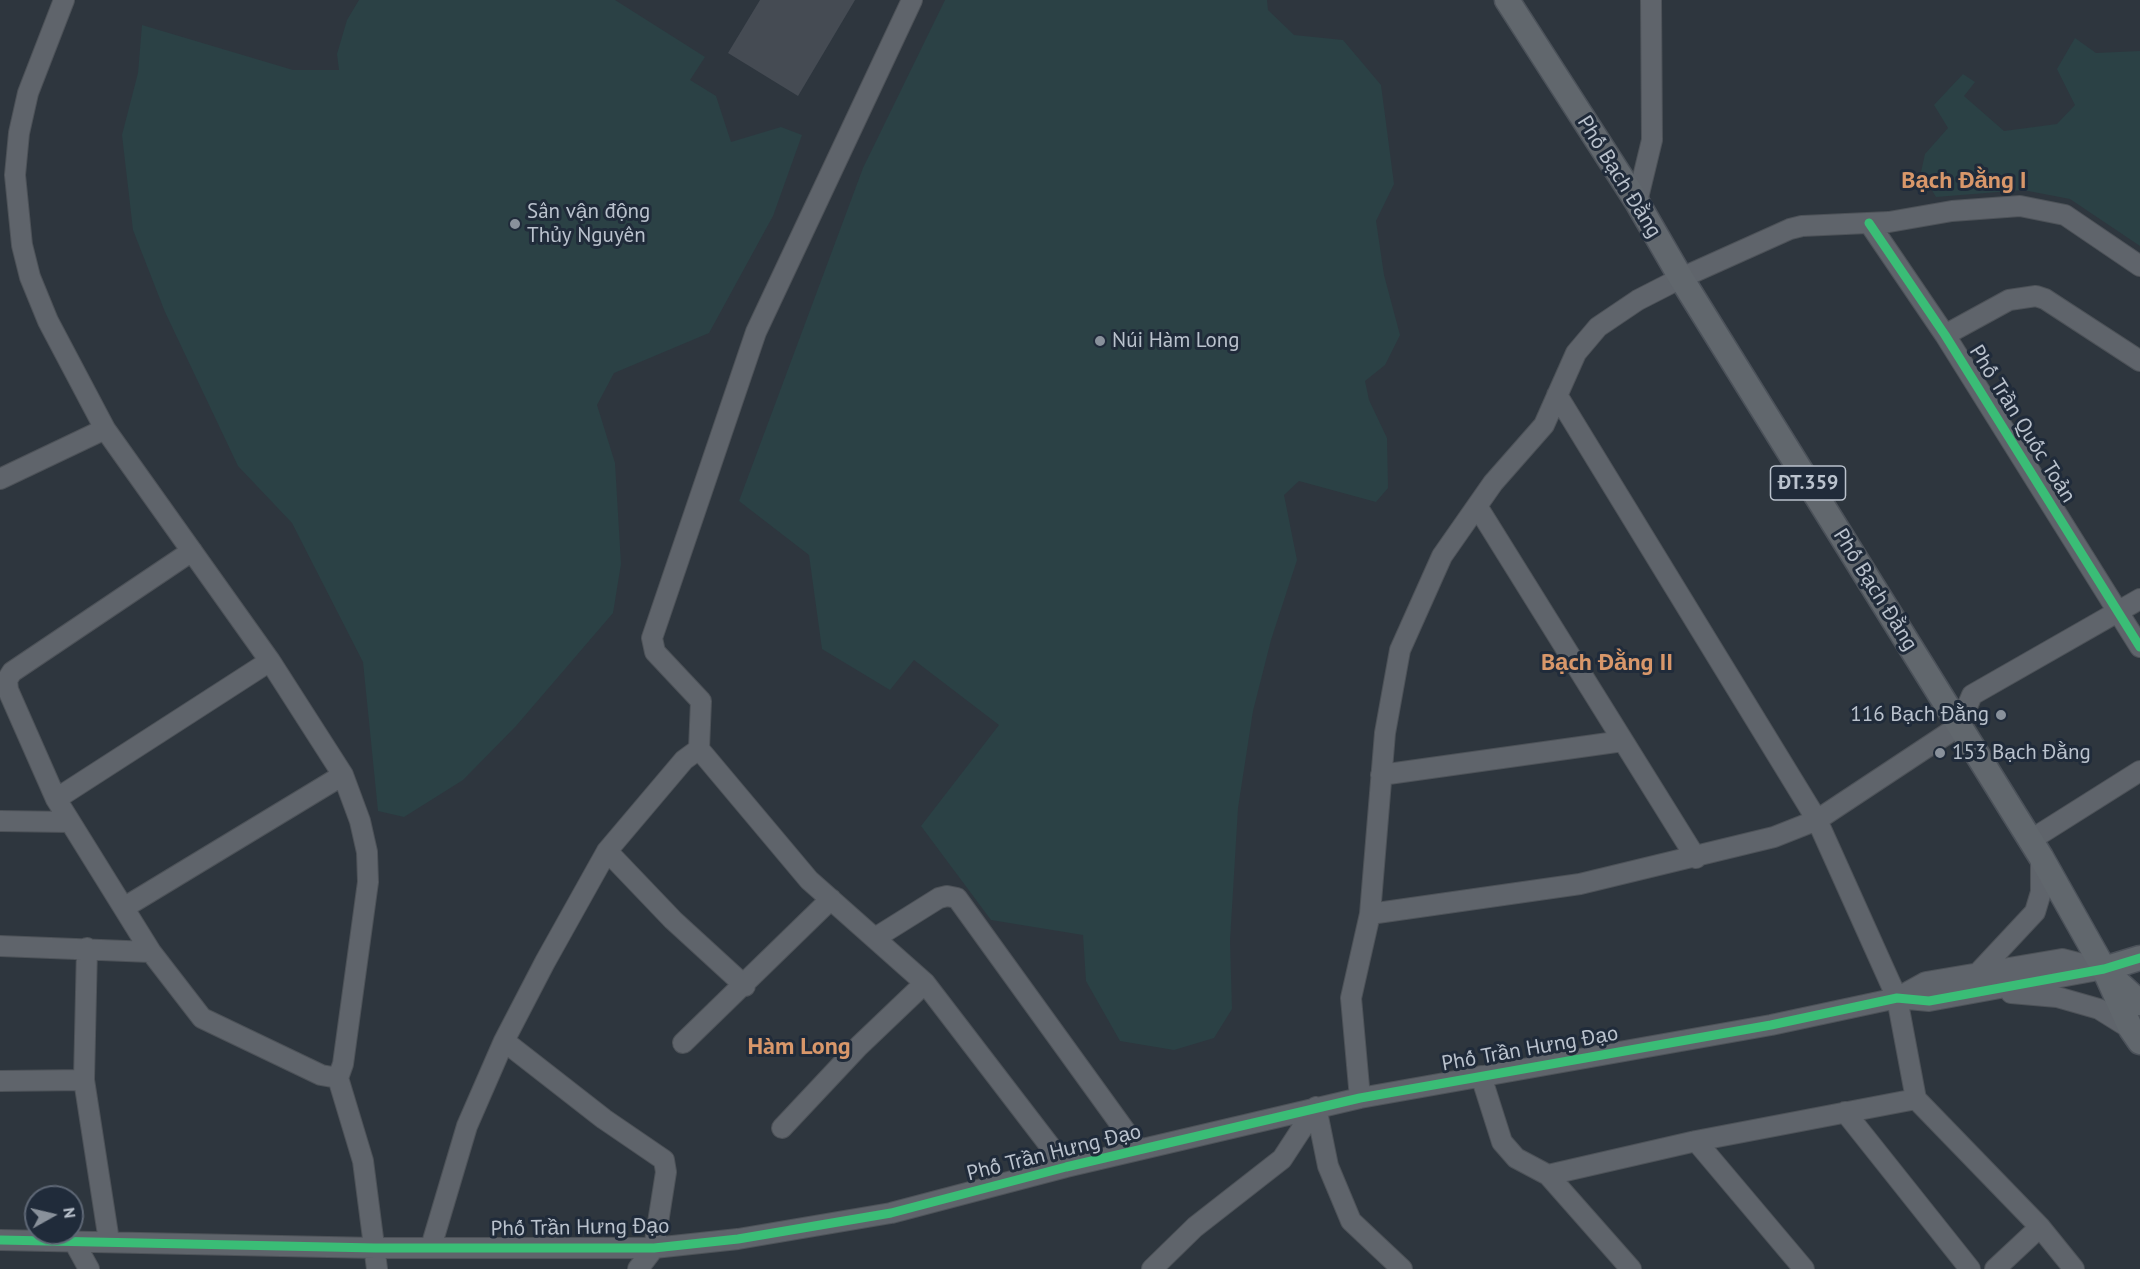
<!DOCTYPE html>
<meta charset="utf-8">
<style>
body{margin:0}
#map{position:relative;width:2140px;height:1269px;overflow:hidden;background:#2e363e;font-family:"PT Sans",sans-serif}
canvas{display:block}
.north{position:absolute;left:24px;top:1185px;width:60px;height:60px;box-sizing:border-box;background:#202b3a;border:2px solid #5e6775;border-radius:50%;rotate:82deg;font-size:16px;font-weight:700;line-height:24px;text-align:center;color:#bac2cd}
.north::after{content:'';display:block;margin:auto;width:21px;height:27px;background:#89919b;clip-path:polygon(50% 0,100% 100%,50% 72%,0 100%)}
</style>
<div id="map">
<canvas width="2140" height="1269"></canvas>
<div class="north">N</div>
</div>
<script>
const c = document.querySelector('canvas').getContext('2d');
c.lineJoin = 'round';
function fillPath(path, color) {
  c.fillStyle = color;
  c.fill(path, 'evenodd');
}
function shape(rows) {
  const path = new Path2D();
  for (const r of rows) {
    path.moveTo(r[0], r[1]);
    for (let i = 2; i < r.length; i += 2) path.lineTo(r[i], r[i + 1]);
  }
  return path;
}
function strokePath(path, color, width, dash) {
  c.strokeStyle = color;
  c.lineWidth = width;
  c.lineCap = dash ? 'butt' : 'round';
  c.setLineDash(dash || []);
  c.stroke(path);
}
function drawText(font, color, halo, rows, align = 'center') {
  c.font = font + ' "PT Sans",sans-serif';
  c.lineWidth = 6;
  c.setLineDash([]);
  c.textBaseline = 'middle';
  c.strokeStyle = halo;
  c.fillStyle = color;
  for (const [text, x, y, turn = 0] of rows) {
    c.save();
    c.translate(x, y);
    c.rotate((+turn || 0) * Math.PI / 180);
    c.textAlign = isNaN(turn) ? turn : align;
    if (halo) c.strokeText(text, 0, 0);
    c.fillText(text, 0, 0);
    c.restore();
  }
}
const green = shape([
 [359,0,615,0,705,57,690,80,716,96,731,142,781,127,802,135,773,216,709,333,614,373,597,405,615,463,621,564,613,613,516,726,463,780,404,817,378,811,363,662,292,523,238,466,165,312,133,230,122,135,138,73,142,25,293,70,339,70,337,54,347,20],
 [945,0,1267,0,1268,10,1294,35,1343,40,1381,85,1394,184,1376,221,1384,275,1400,335,1385,365,1365,381,1369,400,1387,438,1388,488,1376,502,1299,481,1284,495,1297,560,1271,640,1253,711,1238,808,1230,941,1232,1009,1214,1038,1174,1050,1120,1041,1086,981,1083,935,991,920,921,826,999,725,914,660,890,690,822,649,809,555,739,501,863,168],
 [2075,38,2096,53,2140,51,2140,246,2070,199,2023,190,1936,197,1921,172,1925,154,1948,128,1934,105,1963,74,1975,82,1964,96,2004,131,2057,124,2075,105,2057,69]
]);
const building = shape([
 [760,0,855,0,798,96,728,53]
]);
const minor = shape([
 [64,0,28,93,19,133,15,175,22,245,30,277,48,321,105,429,270,661,343,775,360,821,367,852,368,882,343,1064,338,1078,363,1161,377,1269],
 [1637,202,1652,140,1651,0],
 [1869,223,1945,335,2140,647],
 [1945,335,2009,300,2036,296,2045,299,2140,361],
 [1557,395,1817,820,1897,998,1916,1099,2040,1227,2074,1269],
 [0,479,105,429],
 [1477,506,1696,858],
 [192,551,12,672,7,680,8,690,56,799,151,952,202,1018,321,1075,338,1078],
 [699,749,809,880,925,983,1066,1167],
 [1381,775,1623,741],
 [56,799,270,661],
 [0,821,70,822],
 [2029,841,2140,771],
 [607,851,673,920,745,986],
 [125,907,343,775],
 [1370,914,1580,884,1774,837,1817,820,1959,726,1972,695,2140,599],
 [875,938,939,898,947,896,957,898,1139,1150],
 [0,946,151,952],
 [87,948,84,1080,109,1241],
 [1978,973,2035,912,2041,892,2041,857],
 [2011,993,2057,997,2099,1009,2131,1029],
 [1897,998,1926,982,2062,959,2094,967],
 [504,1041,604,1119,664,1160,666,1172,654,1248,638,1269],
 [683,1043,831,899],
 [1481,1076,1502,1142,1516,1158,1548,1175],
 [0,1081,84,1080],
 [1360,1098,1351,998,1370,914,1385,733,1400,650,1442,556,1493,483,1544,425,1576,353,1598,327,1638,300,1681,278,1790,229,1802,226,1889,222,1952,211,2020,206,2065,215,2140,266],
 [1316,1107,1328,1166,1351,1221,1402,1269],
 [1845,1112,1970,1269],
 [782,1128,859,1046,925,983],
 [1696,1141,1804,1269],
 [0,1240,375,1248,654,1248,738,1239,891,1213,1066,1167,1360,1098,1771,1025,1897,998,1929,1001,2104,969],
 [73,1240,89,1269],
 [431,1247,467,1126,504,1041,545,962,607,851,684,760,699,749,701,701,655,652,652,638,756,332,912,0],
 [1152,1269,1195,1227,1282,1159,1316,1107],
 [1631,1269,1548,1175,1696,1141,1916,1099],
 [1995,1269,2040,1227]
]);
const major = shape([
 [1507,0,1637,202,1681,278,2041,857,2104,969,2131,1029,2140,1042],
 [2104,969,2140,958],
 [2112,977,2140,1003]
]);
const cycleway = shape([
 [1869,223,1945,335,2140,647],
 [0,1240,375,1248,654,1248,738,1239,891,1213,1066,1167,1360,1098,1771,1025,1897,998,1929,1001,2104,969,2140,958]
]);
const markers = [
 [515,224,6,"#89919b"],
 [1100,341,6,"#89919b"],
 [2001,715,6,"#89919b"],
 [1940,753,6,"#89919b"]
];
const shields = [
 [1808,483,75]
];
const shieldNames = [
 ["ĐT.359",1808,483]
];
const streetNames = [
 ["Phố Bạch Đằng",1619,177,58],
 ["Phố Trần Quốc Toản",2022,424,58],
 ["Phố Bạch Đằng",1875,590,58],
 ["Phố Trần Hưng Đạo",1530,1049,-10],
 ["Phố Trần Hưng Đạo",1054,1153,-14],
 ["Phố Trần Hưng Đạo",580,1228,-1]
];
const poiNames = [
 ["Sân vận động",527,212],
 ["Thủy Nguyên",527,236],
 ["Núi Hàm Long",1112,341],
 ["116 Bạch Đằng",1989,715,"right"],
 ["153 Bạch Đằng",1952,753]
];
const quarterNames = [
 ["Bạch Đằng I",1964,181],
 ["Bạch Đằng II",1607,663],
 ["Hàm Long",799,1047]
];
fillPath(green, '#2b4145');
fillPath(building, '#454b53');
strokePath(minor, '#4d5258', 22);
strokePath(major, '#4c525a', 27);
strokePath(minor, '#5f646b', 20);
strokePath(major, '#61676d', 24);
strokePath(cycleway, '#3abd76', 9);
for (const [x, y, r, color] of markers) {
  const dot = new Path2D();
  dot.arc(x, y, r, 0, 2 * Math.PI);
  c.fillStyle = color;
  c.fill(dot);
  strokePath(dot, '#202b3a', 2);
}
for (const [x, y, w] of shields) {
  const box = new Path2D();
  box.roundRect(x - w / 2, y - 17, w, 34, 4.5);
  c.fillStyle = '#202b3a';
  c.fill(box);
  strokePath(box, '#bac2cd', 1.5);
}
drawText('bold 20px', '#bac2cd', null, shieldNames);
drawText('21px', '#bac2cd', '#202b3a', streetNames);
drawText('21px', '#bac2cd', '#202b3a', poiNames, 'left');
drawText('bold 24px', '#d8976a', '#202b3a', quarterNames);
</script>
